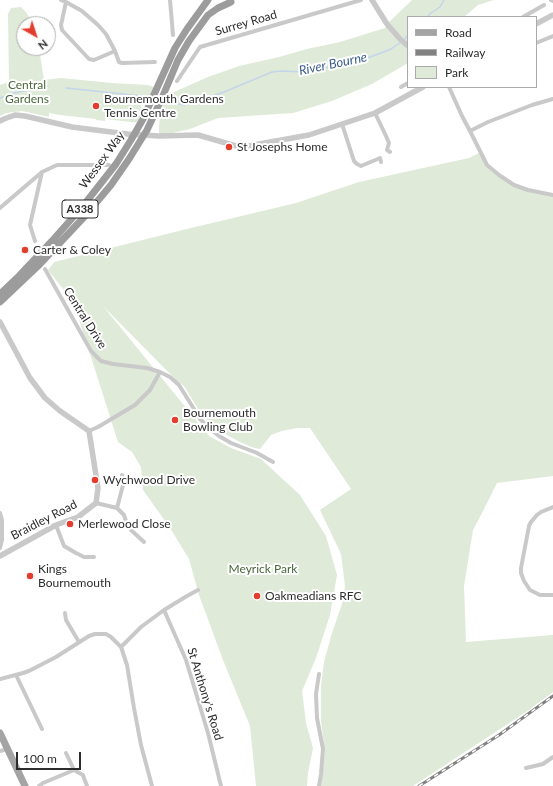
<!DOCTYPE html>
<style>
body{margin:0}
#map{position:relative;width:553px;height:786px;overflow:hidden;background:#fff;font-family:Lato,sans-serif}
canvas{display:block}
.legend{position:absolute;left:407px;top:16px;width:130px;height:72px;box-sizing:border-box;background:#fff;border:1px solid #ababab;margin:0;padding:5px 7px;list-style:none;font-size:12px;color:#2c2c2c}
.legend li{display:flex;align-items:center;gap:8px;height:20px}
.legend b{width:20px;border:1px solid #ababab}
.north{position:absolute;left:16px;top:16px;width:40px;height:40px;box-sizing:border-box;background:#fff;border:1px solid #ababab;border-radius:50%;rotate:141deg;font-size:11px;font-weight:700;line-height:16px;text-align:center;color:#2c2c2c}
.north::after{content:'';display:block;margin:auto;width:14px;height:18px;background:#e43c2d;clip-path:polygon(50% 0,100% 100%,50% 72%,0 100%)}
.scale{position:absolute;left:16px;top:752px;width:65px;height:18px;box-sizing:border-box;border:2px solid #2c2c2c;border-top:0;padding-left:5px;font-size:12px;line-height:14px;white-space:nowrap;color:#2c2c2c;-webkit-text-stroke:3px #fff;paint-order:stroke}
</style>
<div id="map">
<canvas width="553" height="786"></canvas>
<ul class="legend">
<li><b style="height:5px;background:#a4a4a4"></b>Road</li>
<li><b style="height:5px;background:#818181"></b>Railway</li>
<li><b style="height:11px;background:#dfead9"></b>Park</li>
</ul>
<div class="north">N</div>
<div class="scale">100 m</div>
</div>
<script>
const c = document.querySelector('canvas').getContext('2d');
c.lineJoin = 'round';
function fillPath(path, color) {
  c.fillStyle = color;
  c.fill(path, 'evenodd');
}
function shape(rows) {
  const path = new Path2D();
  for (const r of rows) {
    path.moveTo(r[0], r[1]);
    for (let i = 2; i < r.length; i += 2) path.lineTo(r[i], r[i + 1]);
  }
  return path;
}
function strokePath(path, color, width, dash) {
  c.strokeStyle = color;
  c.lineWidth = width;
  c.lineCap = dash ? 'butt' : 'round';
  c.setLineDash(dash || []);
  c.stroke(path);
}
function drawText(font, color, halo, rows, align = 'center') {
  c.font = font + ' Lato,sans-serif';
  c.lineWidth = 4;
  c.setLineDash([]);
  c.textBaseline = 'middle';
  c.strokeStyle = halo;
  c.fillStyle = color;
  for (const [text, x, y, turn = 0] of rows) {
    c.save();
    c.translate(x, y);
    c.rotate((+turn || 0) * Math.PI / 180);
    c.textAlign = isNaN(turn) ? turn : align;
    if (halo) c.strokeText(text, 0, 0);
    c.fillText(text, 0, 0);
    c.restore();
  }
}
const green = shape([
 [412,0,494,0,478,5,464,17,408,17,408,63,372,84,332,101,293,113,218,118,190,129,159,136,159,125,161,111,167,95,208,77,239,66,279,57,307,49,340,42,385,28,387,24],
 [21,7,26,12,33,24,24,24,24,48,39,48,44,80,61,78,112,83,148,85,154,87,148,100,142,99,140,123,105,119,105,121,96,120,96,119,60,115,49,113,49,117,22,111,6,113,0,116,0,85,9,82,8,14,11,8],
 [481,152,487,165,514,185,553,195,553,476,497,483,481,515,473,530,464,586,466,642,553,635,553,692,526,712,413,786,321,786,325,752,321,721,321,686,324,662,332,633,343,601,345,586,341,554,320,510,351,489,310,428,297,428,282,431,271,435,260,449,251,447,240,442,227,435,216,428,207,420,200,412,184,386,176,380,103,306,209,436,231,448,261,459,300,495,326,536,337,575,330,615,316,658,302,691,306,723,313,748,308,773,307,786,256,786,250,726,223,660,199,595,189,559,170,528,143,490,141,467,132,452,118,442,76,310,63,289,48,270,54,262,191,228,296,203,359,182,469,158]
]);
const stream = shape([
 [427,17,431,13,440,7,444,0],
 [404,40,408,35],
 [66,88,151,97],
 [0,98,14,93,48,86],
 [162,100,169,102,184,105,191,103,224,92,272,72,281,71,304,72,317,70,367,58,381,53,391,49,401,42]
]);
const minor = shape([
 [61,0,66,2,82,11,98,25,106,34,115,51,119,62,122,63,155,62],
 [170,0,173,35],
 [551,0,553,1],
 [66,2,61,25,62,30,89,59,94,60,115,51],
 [523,17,544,5],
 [536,43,553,36],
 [177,81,200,47,361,0],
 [401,87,408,83],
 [449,87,462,116,470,131,487,165,499,175,514,185,528,190,553,195],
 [375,113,386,136,389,143,387,150,390,152],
 [342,124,354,161,357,164,361,166,380,158,381,162],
 [470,131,488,122,532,105,553,99],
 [0,208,42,172,57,165,109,165],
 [35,241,30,225,42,172],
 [45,269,91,351,101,361,113,364,147,368,160,372,170,377,179,385,194,409,200,419,208,427,219,436,231,443,257,453,273,462],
 [89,431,98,427,135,405,150,390,160,372],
 [96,503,117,508,124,515,127,524,131,530,144,542],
 [553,507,541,512,537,515,531,522,529,526,521,568,521,573,524,581,530,590,540,595,553,595],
 [117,508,123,485,122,475],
 [0,513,2,520,2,540,0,548],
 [56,525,64,546,76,553,84,557,94,557],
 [164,610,186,660,208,733,221,786],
 [65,613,66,620,79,642],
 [121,647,127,665,134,708,141,745,152,786],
 [16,675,42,729],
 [0,679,23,673,29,671,56,657,89,636,95,634,106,634,111,637,121,647,141,627,164,610,187,596,198,590],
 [0,751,7,749],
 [66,753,74,770,83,775,84,778,87,786],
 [526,768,543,764,553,757],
 [39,786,43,783,74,770],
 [319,786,321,774,323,749,317,718,316,694,319,674]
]);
const tertiary = shape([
 [372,0,387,24,400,39,408,46],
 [536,24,553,15],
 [0,121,4,119,15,115,25,116,72,127,127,134,159,136,198,135,236,146,248,146,309,135,375,113,423,87],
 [0,322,30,378,45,398,60,411,89,431,98,488,96,503,78,517,56,525,0,556]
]);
const primary = shape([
 [0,733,25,786]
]);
const trunk = shape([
 [0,294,19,276,52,241,83,206,116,164,131,140,143,119,175,48,187,29,208,0],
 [0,302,38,266,85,216,111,185,129,159,147,130,162,98,178,60,189,41,208,15,218,8,231,2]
]);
const rail = shape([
 [419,786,499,735,553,696]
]);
const markers = [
 [96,106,4,"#e43c2d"],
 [229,147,4,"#e43c2d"],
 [25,250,4,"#e43c2d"],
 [175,420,4,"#e43c2d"],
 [95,480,4,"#e43c2d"],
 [70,524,4,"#e43c2d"],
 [30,576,4,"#e43c2d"],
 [257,596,4,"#e43c2d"]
];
const shields = [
 [80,209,36]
];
const shieldNames = [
 ["A338",80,209]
];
const streetNames = [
 ["Surrey Road",246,23,-16],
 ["Wessex Way",102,160,-54],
 ["Central Drive",85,318,58],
 ["Braidley Road",44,520,-27],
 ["St Anthony's Road",205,694,73]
];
const parkNames = [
 ["Central",27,85],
 ["Gardens",27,99],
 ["Meyrick Park",263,569]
];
const poiNames = [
 ["Bournemouth Gardens",104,99],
 ["Tennis Centre",104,113],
 ["St Josephs Home",237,147],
 ["Carter & Coley",33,250],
 ["Bournemouth",183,413],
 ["Bowling Club",183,427],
 ["Wychwood Drive",103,480],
 ["Merlewood Close",78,524],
 ["Kings",38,569],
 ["Bournemouth",38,583],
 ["Oakmeadians RFC",265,596]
];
const waterNames = [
 ["River Bourne",333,64,-12]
];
fillPath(green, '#dfead9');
strokePath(stream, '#c4d5ea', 1.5);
strokePath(minor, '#c9c9c9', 4);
strokePath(tertiary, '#c9c9c9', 5.5);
strokePath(primary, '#a4a4a4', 7);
strokePath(trunk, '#9c9c9c', 7);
strokePath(rail, '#818181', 3);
strokePath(rail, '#fff', 1.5, [4.5]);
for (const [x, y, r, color] of markers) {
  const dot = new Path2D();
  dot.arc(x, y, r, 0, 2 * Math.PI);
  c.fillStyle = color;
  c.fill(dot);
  strokePath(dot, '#fff', 1.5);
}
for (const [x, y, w] of shields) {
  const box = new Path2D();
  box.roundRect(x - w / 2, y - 9, w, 18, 3);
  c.fillStyle = '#fff';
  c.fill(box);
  strokePath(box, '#2c2c2c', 1);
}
drawText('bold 11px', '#2c2c2c', null, shieldNames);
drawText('12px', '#2c2c2c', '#fff', streetNames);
drawText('12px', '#48673a', '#fff', parkNames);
drawText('12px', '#2c2c2c', '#fff', poiNames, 'left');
drawText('italic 13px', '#3b608d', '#fff', waterNames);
</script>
